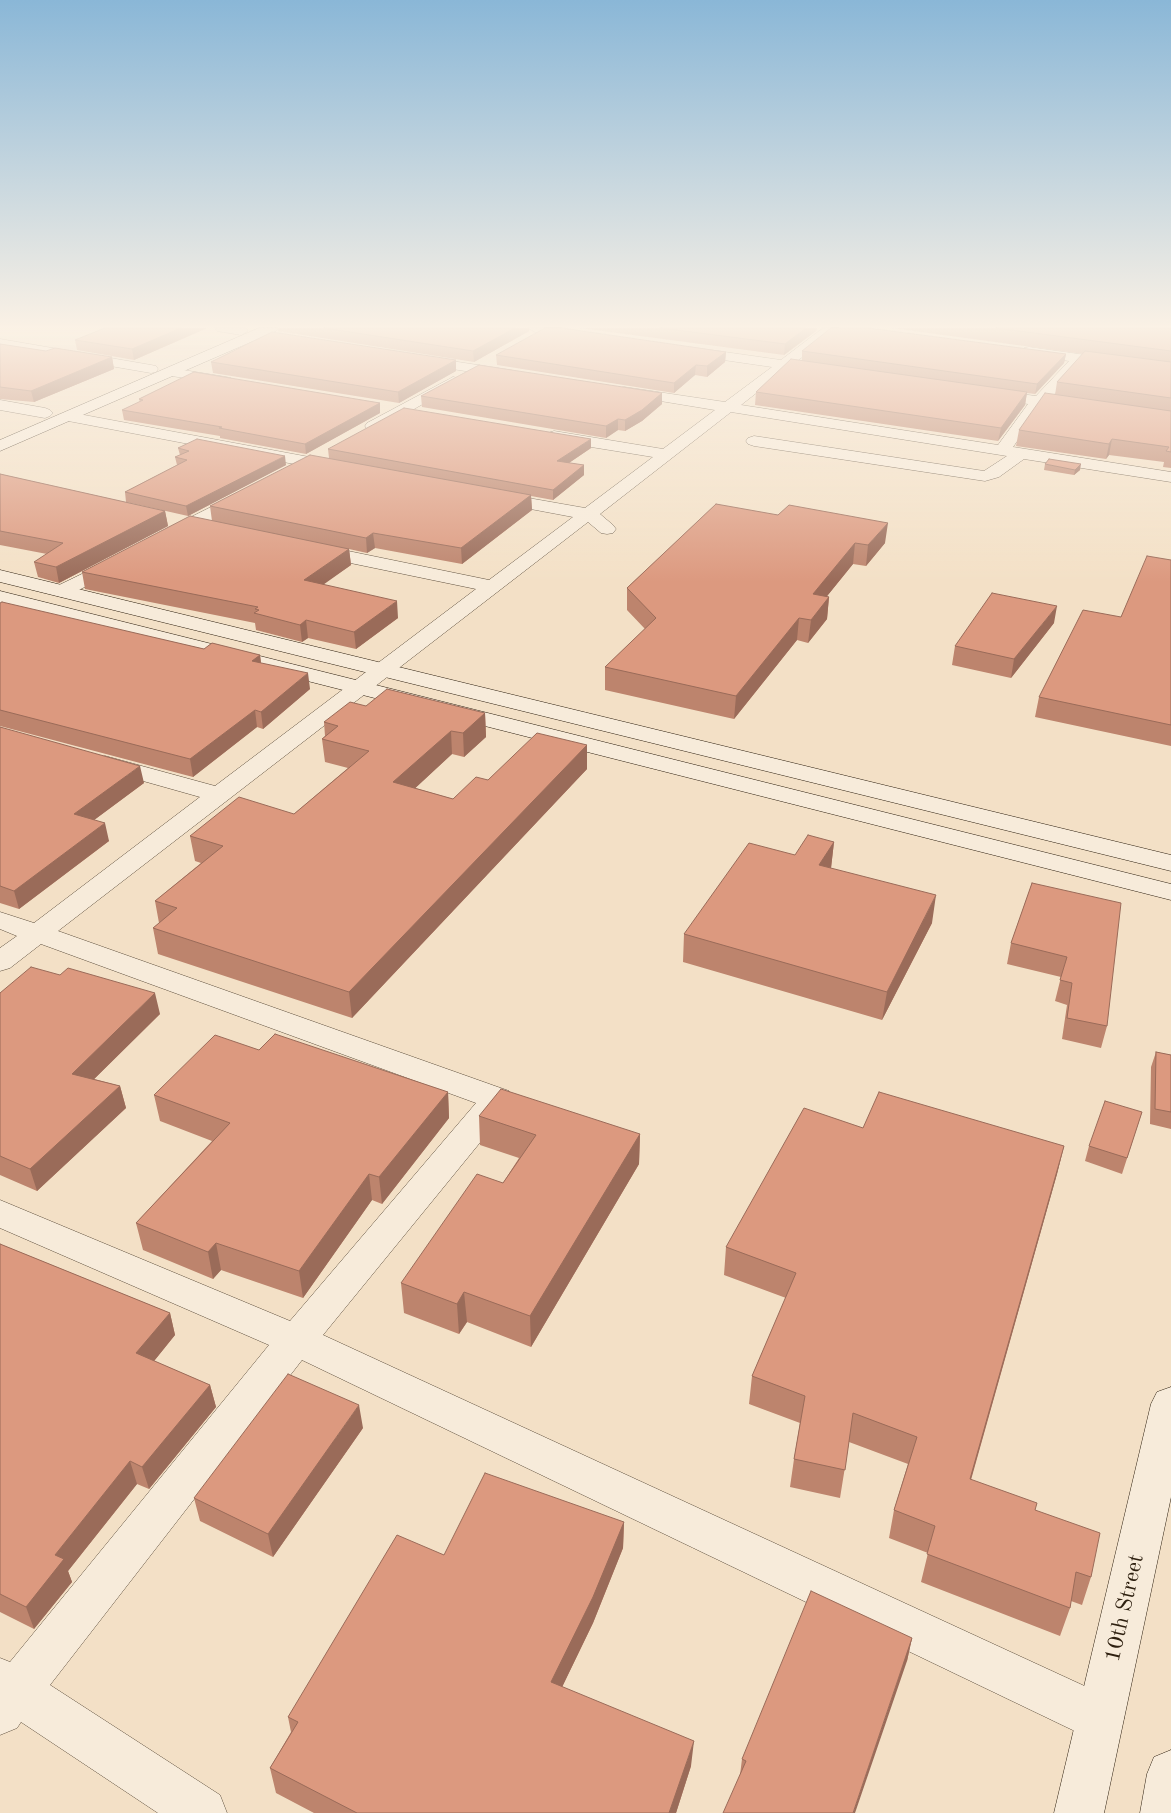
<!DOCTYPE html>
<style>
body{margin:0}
canvas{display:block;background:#f3e0c6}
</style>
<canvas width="1171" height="1813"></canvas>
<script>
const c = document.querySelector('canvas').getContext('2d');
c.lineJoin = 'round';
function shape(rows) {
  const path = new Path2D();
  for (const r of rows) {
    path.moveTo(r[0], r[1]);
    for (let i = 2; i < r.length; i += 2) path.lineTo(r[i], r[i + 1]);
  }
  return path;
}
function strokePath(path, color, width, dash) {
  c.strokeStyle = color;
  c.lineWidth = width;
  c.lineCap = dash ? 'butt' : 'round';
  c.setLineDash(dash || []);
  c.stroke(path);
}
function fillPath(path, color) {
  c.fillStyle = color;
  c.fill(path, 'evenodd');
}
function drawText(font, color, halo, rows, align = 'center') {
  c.font = font + ' "Old Standard TT",serif';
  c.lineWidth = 4;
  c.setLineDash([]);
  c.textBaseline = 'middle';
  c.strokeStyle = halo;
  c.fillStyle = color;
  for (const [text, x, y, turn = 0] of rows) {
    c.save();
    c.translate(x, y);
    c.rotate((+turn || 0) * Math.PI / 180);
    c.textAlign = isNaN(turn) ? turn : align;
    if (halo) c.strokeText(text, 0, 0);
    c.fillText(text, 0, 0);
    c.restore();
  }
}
const street = shape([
 [215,328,246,328,248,331,241,335,217,331,215,328],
 [528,328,562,328,585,332,587,335,580,339,535,332,528,328],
 [823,328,839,328,796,362,802,366,800,369,787,369,741,405,998,445,1028,404,984,397,982,394,984,391,989,390,1036,396,1069,361,1024,354,1022,351,1024,348,1029,347,1171,367,1171,375,1082,363,1050,399,1082,404,1085,407,1082,410,1077,412,1042,406,1013,447,1171,472,1171,482,1024,459,999,477,985,481,754,446,748,444,746,441,748,438,754,436,984,471,1007,456,731,412,600,514,613,525,616,529,613,533,607,534,601,533,588,522,58,931,509,1091,514,1099,509,1107,323,1335,1117,1701,1124,1718,1117,1735,1100,1742,1083,1735,302,1360,50,1685,220,1795,227,1813,158,1813,21,1722,17,1728,0,1735,0,1658,10,1662,269,1345,0,1228,0,1200,290,1321,476,1103,41,944,10,968,0,971,0,948,17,936,0,929,0,912,34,923,200,797,97,768,93,763,97,758,105,756,215,786,476,589,307,554,305,550,307,546,314,544,489,580,573,517,488,501,485,497,488,493,494,492,585,508,653,457,554,441,548,439,546,436,548,433,554,431,663,449,715,410,624,395,619,394,617,391,619,388,624,387,725,402,772,367,689,355,682,351,684,348,689,347,781,360,823,328],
 [0,339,151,365,156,366,158,369,156,372,151,373,0,347,0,339],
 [419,356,510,370,515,371,517,374,515,377,510,378,414,363,412,360,414,357,419,356],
 [171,368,226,377,231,378,233,381,231,384,226,385,166,375,164,372,166,369,171,368],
 [453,377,458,378,460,381,458,384,379,429,373,431,367,429,365,426,367,423,453,377],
 [0,400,45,408,50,410,53,413,50,416,45,418,0,410,0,400],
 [68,412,336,462,342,463,344,467,342,471,336,472,63,420,60,417,63,414,68,412],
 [245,490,251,491,254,495,251,499,175,540,168,542,161,540,159,536,161,532,245,490],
 [117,557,124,559,127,563,124,567,69,595,62,597,55,595,52,591,55,587,117,557]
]);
const secondary = shape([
 [259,328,278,328,276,331,0,451,0,440,259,328],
 [0,570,1171,855,1171,871,0,582,0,570],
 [0,591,1171,884,1171,900,0,603,0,591],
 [1171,1387,1171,1497,1104,1813,1054,1813,1151,1404,1157,1392,1171,1387],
 [1171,1750,1171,1813,1140,1813,1147,1774,1154,1757,1171,1750]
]);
const wall = shape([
 [207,328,134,360,77,350,75,340],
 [278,328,529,328,529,331,474,362,278,331],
 [580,328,817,328,816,331,784,355],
 [892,328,1171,328,1171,468,1163,467,1164,462,1109,455,1106,459,1016,446,1019,430,1055,395,1057,382,1083,354],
 [0,344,46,351,112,357,114,369,34,402,0,399],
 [802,351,1066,354,1064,363,1035,394,1027,393,1025,405,998,441,755,405,756,392,802,360],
 [726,352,725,362,707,377,695,375,674,393,497,365,496,355],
 [456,360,456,371,399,403,213,373,211,362],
 [421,396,662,404,642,421,625,431,618,430,606,438,422,407],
 [139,399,380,403,380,413,306,454,220,438,220,436,124,420,122,410,140,402],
 [178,448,286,465,188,516,126,502,125,492,177,465,175,457,180,455],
 [591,448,569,463,584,465,584,475,553,500,531,496,532,510,462,564,375,548,367,553,349,549,351,565,323,584,398,618,356,649,308,638,302,642,256,630,255,623,85,589,82,572,212,521,210,506,329,458,328,449],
 [1045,464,1080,470,1074,475,1044,470],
 [0,474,165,511,168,526,59,583,38,577,34,562,47,554,0,545],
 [716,504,885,543,866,566,853,564,827,596,829,597,827,619,808,643,797,640,734,719,605,690,605,667,645,629,627,610,627,588],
 [1171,560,1171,746,1035,717,1039,697,1121,617],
 [0,603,204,649,260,655,261,663,310,689,263,729,257,727,193,777,0,726],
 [1054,623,1011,678,952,665,955,646],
 [366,706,485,713,486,737,464,757,452,754,415,788,453,799,488,780,587,745,587,769,352,1018,158,954,153,928,159,923,155,901,201,863,195,861,190,836,294,814,348,768,325,762,322,739,325,736,324,722],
 [0,727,144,783,94,820,109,841,19,909,0,903],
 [834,842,831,868,932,923,882,1020,683,962,684,934,795,855],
 [1032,883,1107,1026,1101,1048,1062,1039,1067,1005,1055,1001,1061,977,1007,964,1011,943],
 [0,993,160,1014,94,1079,120,1086,126,1108,37,1191,0,1175],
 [259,1050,448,1092,449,1118,382,1204,372,1200,303,1298,221,1270,213,1279,143,1250,136,1223,212,1141,160,1121,154,1095],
 [1156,1052,1171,1055,1171,1129,1150,1124,1151,1067],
 [1142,1112,1122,1174,1085,1161,1089,1146],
 [479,1116,640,1134,639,1164,531,1347,467,1322,459,1334,404,1313,401,1283,503,1183,519,1158,480,1145],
 [863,1128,1064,1146,1057,1174,971,1480,1035,1510,1091,1577,1082,1605,1071,1601,1070,1608,1060,1636,921,1582,928,1553,889,1538,894,1510,908,1464,849,1442,840,1498,790,1487,794,1459,800,1423,749,1404,752,1376,786,1298,724,1275,726,1247],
 [0,1244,170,1313,175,1335,154,1361,210,1385,216,1407,149,1489,137,1484,68,1571,72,1582,34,1629,0,1612],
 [363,1428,273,1557,200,1521,194,1498],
 [624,1522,623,1548,593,1623,562,1687,691,1766,676,1813,314,1813,276,1793,270,1768,291,1732,288,1717,444,1555],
 [912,1638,907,1661,740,1775,742,1759]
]);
const shadedWall = shape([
 [181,328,207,328,134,360,132,349],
 [515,328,529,328,529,331,474,362,473,351],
 [806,328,817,328,816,331,784,355,785,344],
 [726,352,725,362,707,377,707,366],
 [1066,354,1064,363,1035,394,1037,384],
 [112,357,114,369,34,402,31,391],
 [456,360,456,371,399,403,398,392],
 [696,365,695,375,674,393,674,383],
 [1027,392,1025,405,998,441,1001,428],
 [662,393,662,404,642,421,625,431,625,420],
 [380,403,380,413,306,454,305,444],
 [618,419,618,430,606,438,606,426],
 [591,439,591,448,557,471,557,461],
 [1112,439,1109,455,1106,459,1109,444],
 [285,456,286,465,188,516,186,506],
 [1081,464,1080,470,1074,475,1075,470],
 [584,465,584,475,553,500,553,490],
 [531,495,532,510,462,564,461,548],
 [165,511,168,526,59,583,56,567],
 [888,523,885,543,866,566,868,545],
 [373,533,375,548,367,553,366,538],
 [855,543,853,564,811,616,813,594],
 [349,549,351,565,306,597,304,580],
 [829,597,827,619,808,643,811,620],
 [397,601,398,618,356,649,354,632],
 [1057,606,1054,623,1011,678,1014,659],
 [799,618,797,640,734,719,736,696],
 [306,620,308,638,302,642,300,625],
 [260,655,262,671,252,661],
 [308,673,310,689,263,729,261,712],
 [255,710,257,727,193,777,190,759],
 [485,713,486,737,464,757,463,733],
 [451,731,452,754,395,807,393,782],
 [587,745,587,769,352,1018,349,992],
 [140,766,144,783,78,832,74,814],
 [105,823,109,841,19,909,14,891],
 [834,842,831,868,819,865],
 [936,895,932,923,882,1020,887,992],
 [155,993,160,1014,78,1095,72,1074],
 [120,1086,126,1108,37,1191,30,1169],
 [448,1092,449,1118,382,1204,379,1177],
 [640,1134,639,1164,531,1347,530,1316],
 [1064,1146,1057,1174,963,1507,970,1479],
 [369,1174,372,1200,303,1298,299,1271],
 [216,1243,221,1270,213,1279,208,1252],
 [464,1292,467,1322,459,1334,457,1304],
 [170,1313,175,1335,142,1376,136,1353],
 [210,1385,216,1407,149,1489,142,1467],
 [359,1405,363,1428,273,1557,268,1534],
 [130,1461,137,1484,68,1571,72,1582,34,1629,26,1607,55,1555],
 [624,1522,623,1548,593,1623,552,1708,551,1682],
 [912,1638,907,1661,855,1813,853,1813],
 [694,1741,691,1766,676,1813,669,1813]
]);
const building = shape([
 [105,328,181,328,132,349,75,340,105,328],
 [324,328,515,328,473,351,324,328],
 [545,328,561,328,726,352,707,366,696,365,674,383,496,355,545,328],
 [661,328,806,328,785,344,661,328],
 [831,328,868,328,1066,354,1037,384,802,351,831,328],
 [996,328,1171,328,1171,351,996,328],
 [272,332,456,360,398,392,211,362,272,332],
 [0,344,46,351,55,348,112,357,31,391,0,387,0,344],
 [1085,351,1171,362,1171,398,1057,382,1085,351],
 [791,359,1027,392,1001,428,756,392,791,359],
 [479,365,662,393,642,410,625,420,618,419,606,426,421,396,479,365],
 [194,372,380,403,305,444,219,428,222,427,122,410,143,400,139,399,194,372],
 [1045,393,1171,411,1171,452,1166,451,1169,447,1112,439,1109,444,1019,430,1045,393],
 [404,408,591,439,557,461,584,465,553,490,328,449,404,408],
 [197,439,285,456,186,506,125,492,187,460,175,457,189,451,178,448,197,439],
 [310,455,531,495,461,548,373,533,366,538,210,506,310,455],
 [1049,459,1081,464,1075,470,1045,464,1049,459],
 [0,474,165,511,56,567,34,562,63,543,0,531,0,474],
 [716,504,778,515,789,505,888,523,868,545,855,543,813,594,829,597,811,620,799,618,736,696,605,667,656,618,627,588,716,504],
 [190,516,349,549,304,580,397,601,354,632,306,620,300,625,254,613,259,610,255,609,258,607,82,572,190,516],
 [1147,556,1171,560,1171,725,1039,697,1083,610,1121,617,1147,556],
 [992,593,1057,606,1014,659,955,646,992,593],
 [2,602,204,649,212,643,260,655,252,661,308,673,261,712,255,710,190,759,0,710,0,603,2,602],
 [387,689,485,713,463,733,451,731,393,782,453,799,476,777,488,780,537,733,587,745,349,992,153,928,177,908,155,901,223,846,190,836,239,797,294,814,369,751,322,739,338,726,324,722,350,702,366,706,387,689],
 [0,727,140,766,74,814,105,823,14,891,0,886,0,727],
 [808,835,834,842,819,865,936,895,887,992,684,934,749,843,795,855,808,835],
 [1032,883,1121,903,1107,1026,1067,1018,1072,983,1060,980,1067,957,1011,943,1032,883],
 [31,967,60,975,68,968,155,993,72,1074,120,1086,30,1169,0,1156,0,993,31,967],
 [275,1034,448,1092,379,1177,369,1174,299,1271,216,1243,208,1252,136,1223,230,1123,154,1095,215,1035,259,1050,275,1034],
 [1156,1052,1171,1055,1171,1112,1155,1109,1156,1052],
 [501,1089,640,1134,530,1316,464,1292,457,1304,401,1283,477,1174,503,1183,536,1135,479,1116,501,1089],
 [879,1092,1064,1146,970,1479,1037,1503,1035,1510,1100,1533,1091,1577,1076,1572,1070,1608,927,1554,935,1526,894,1510,917,1437,853,1413,845,1470,794,1459,805,1396,752,1376,796,1273,726,1247,804,1108,863,1128,879,1092],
 [1105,1101,1142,1112,1127,1158,1089,1146,1105,1101],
 [0,1244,170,1313,136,1353,210,1385,142,1467,130,1461,55,1555,64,1559,26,1607,0,1594,0,1244],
 [288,1374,359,1405,268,1534,194,1498,288,1374],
 [485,1473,624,1522,593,1597,551,1682,694,1741,669,1813,357,1813,270,1768,298,1722,288,1717,397,1535,444,1555,485,1473],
 [811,1591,912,1638,853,1813,723,1813,746,1761,742,1759,811,1591]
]);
const nearStreetnames = [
 ["10th Street",1125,1608,-77]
];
strokePath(street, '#5f503e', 1);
strokePath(secondary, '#2e2010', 1);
fillPath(street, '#f7ebda');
fillPath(secondary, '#f7ebda');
fillPath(wall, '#bd846d');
fillPath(shadedWall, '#9a6b59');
fillPath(building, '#dc997f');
strokePath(building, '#9a6b59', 1);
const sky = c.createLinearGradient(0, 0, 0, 582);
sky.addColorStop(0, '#8ab7d7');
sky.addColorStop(0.56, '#faf1e5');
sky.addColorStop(1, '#faf1e500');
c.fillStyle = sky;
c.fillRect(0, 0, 1171, 582);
drawText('22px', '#2e2010', '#f7ebda', nearStreetnames);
</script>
